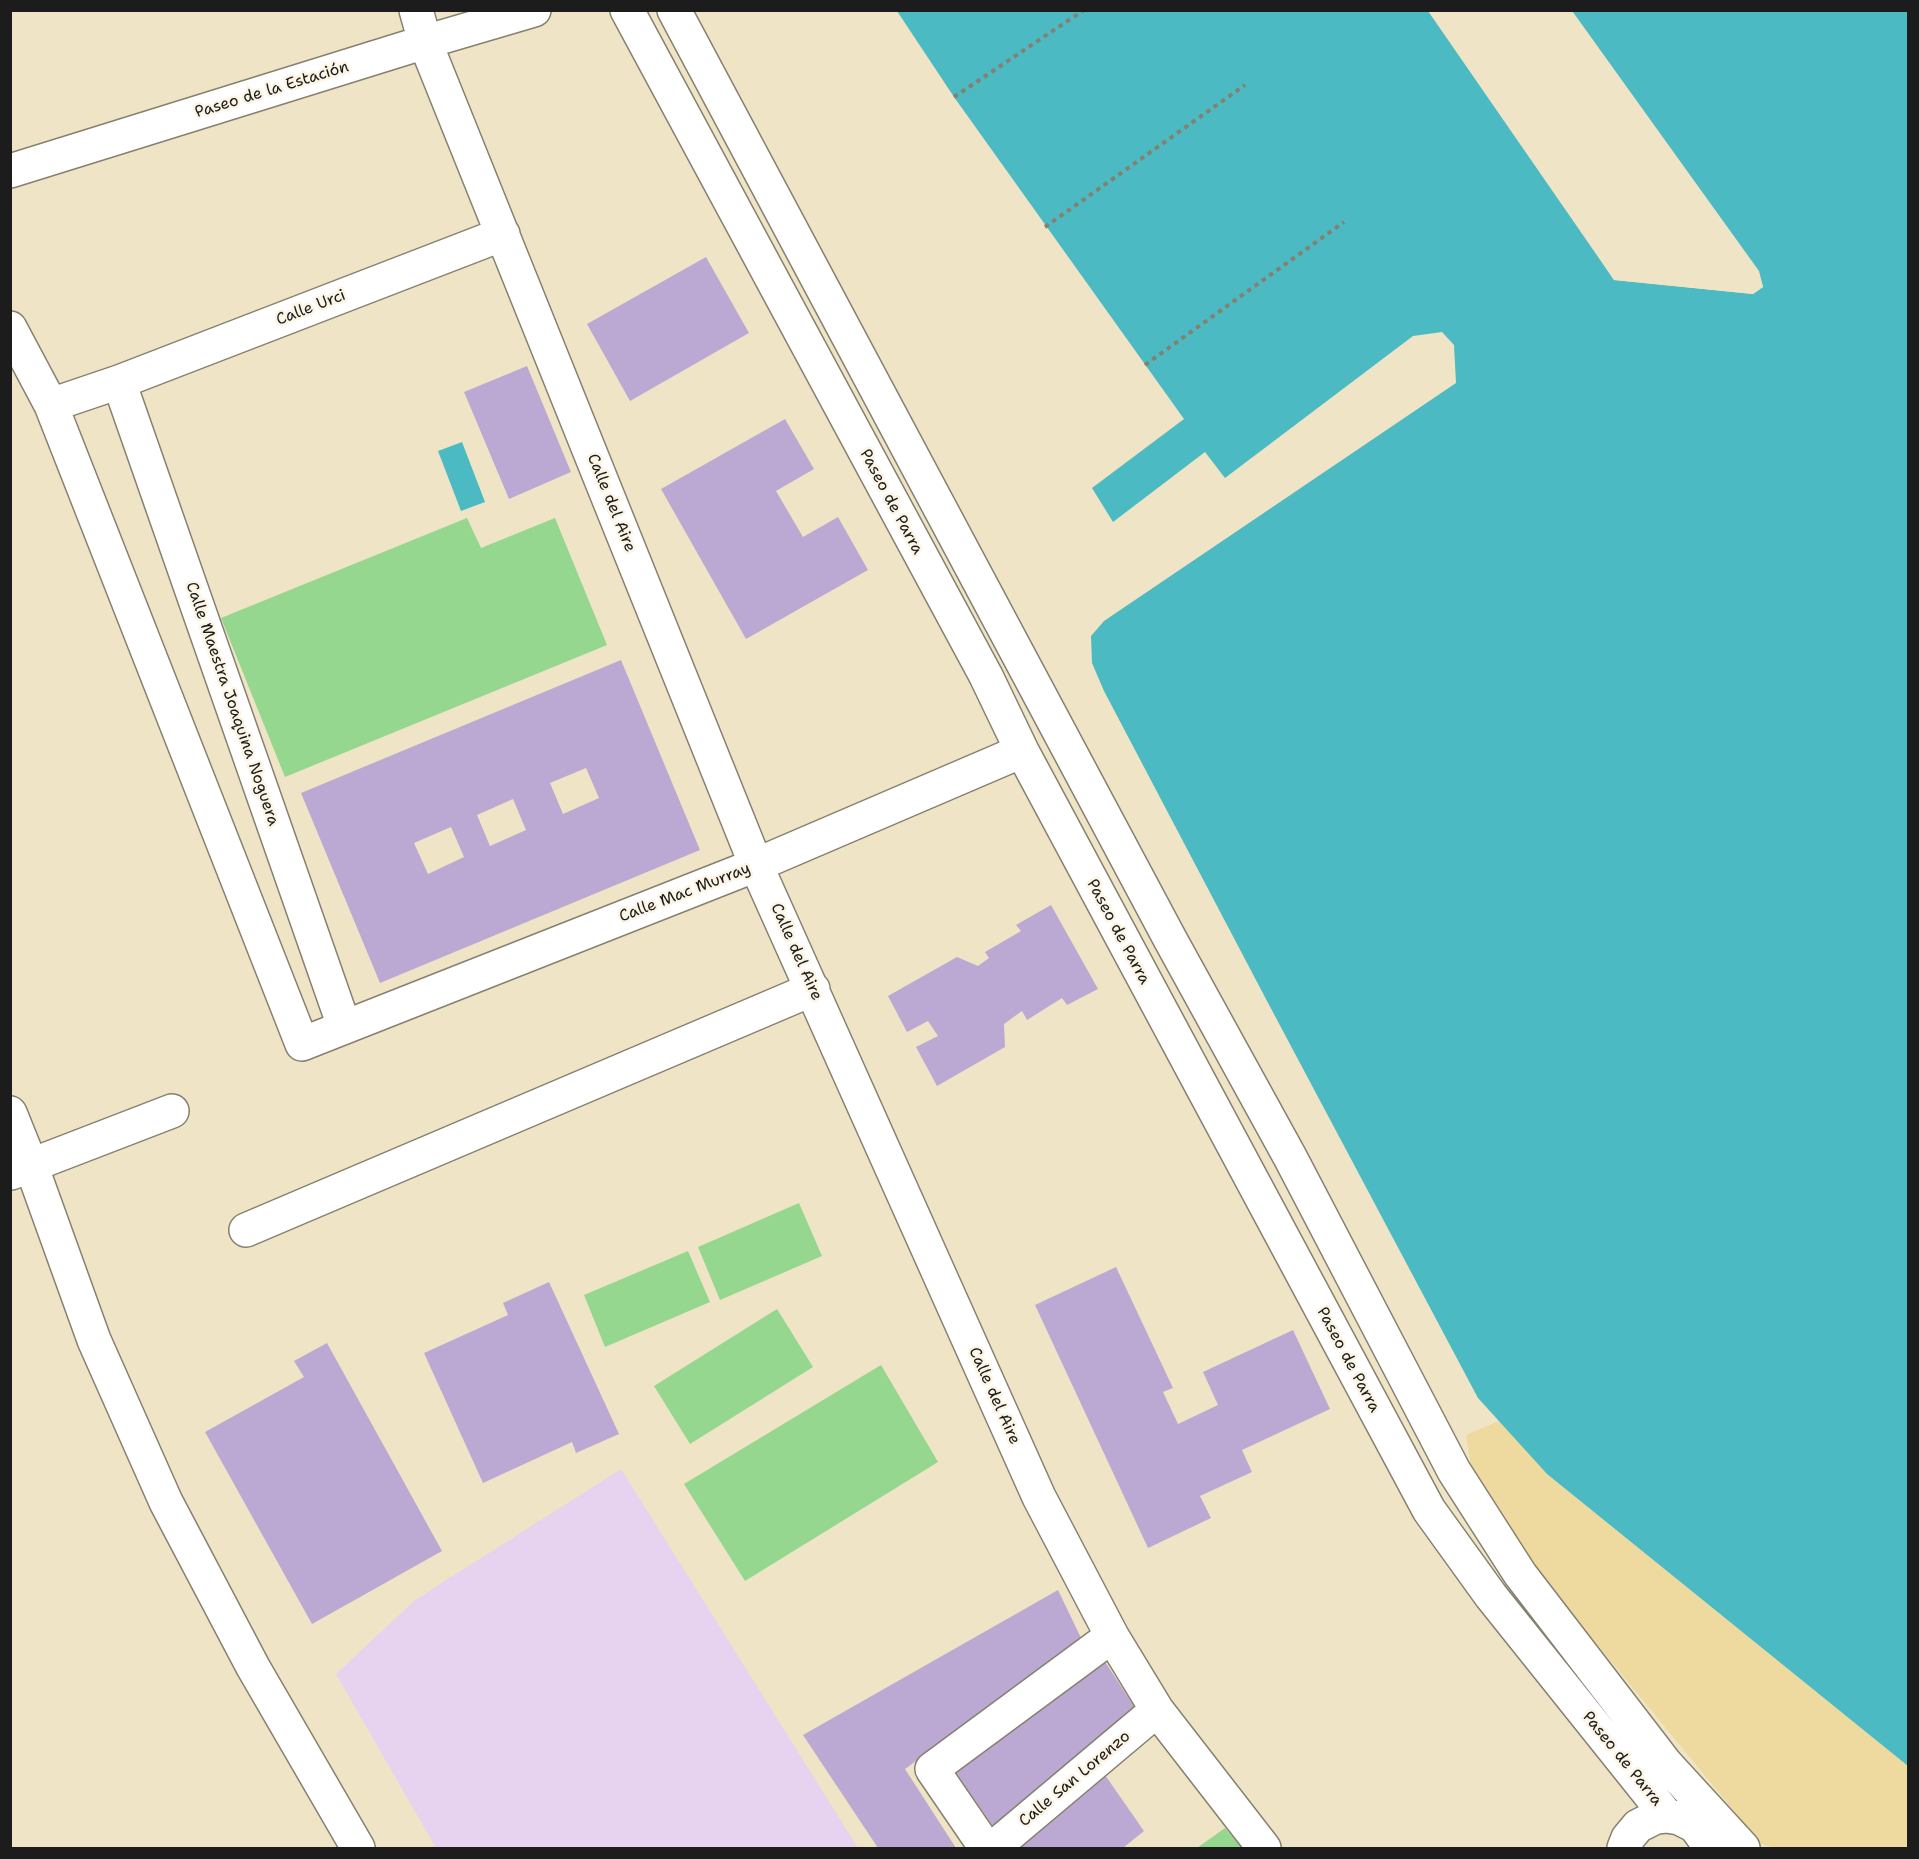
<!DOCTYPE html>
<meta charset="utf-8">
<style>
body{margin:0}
#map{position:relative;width:1919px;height:1859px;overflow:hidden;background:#efe4c5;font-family:"Shantell Sans",sans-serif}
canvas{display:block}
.frame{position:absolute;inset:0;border:12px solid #1c1c1c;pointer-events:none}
</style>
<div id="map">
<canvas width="1919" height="1859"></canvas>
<div class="frame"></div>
</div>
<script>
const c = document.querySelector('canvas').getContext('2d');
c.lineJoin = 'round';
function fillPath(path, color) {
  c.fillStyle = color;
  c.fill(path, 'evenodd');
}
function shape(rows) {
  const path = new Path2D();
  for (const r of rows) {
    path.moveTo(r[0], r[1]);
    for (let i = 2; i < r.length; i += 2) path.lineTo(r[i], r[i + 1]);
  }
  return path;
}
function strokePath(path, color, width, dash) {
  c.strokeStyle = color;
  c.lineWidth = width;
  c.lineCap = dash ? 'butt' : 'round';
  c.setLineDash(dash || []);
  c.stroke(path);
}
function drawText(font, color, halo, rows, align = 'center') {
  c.font = font + ' "Shantell Sans",sans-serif';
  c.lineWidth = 5;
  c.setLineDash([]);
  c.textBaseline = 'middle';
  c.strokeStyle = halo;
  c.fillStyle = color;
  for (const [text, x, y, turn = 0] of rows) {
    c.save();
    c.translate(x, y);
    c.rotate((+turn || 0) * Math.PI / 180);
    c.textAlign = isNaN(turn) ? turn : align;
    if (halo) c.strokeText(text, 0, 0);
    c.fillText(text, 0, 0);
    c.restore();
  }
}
const built = shape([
 [621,1469,858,1848,436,1848,336,1674,415,1600]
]);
const green = shape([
 [467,518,481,548,555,518,607,645,285,777,221,618],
 [799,1203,822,1256,720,1300,698,1247],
 [688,1251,710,1302,605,1347,584,1295],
 [777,1309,813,1367,690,1444,654,1386],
 [881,1365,938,1462,745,1581,684,1484],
 [1225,1828,1242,1848,1197,1848]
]);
const sand = shape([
 [1499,1421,1547,1474,1908,1766,1908,1848,1775,1848,1761,1844,1509,1537,1471,1466,1466,1435]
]);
const water = shape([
 [897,11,1428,11,1614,280,1753,294,1763,287,1758,271,1572,11,1908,11,1908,1766,1547,1474,1478,1398,1267,1001,1104,691,1092,663,1091,636,1104,621,1456,383,1454,345,1442,332,1413,336,1225,478,1205,452,1113,522,1092,488,1184,419,954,97],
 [462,442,485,502,461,511,438,451]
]);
const pier = shape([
 [1569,10,1572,11,1759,271,1763,287,1753,294,1614,280,1600,259,1602,257,1616,277,1753,291,1760,286,1756,273]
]);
const building = shape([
 [706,257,749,333,630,401,587,324],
 [527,366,571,472,509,499,464,392],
 [785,419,814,469,776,491,803,537,838,517,868,570,746,639,661,489],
 [621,660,700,850,380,983,301,793],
 [586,768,599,798,563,814,550,783],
 [513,799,526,830,490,846,477,815],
 [451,827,464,857,428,874,414,843],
 [1051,905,1098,989,1067,1005,1062,998,1027,1020,1022,1011,1004,1024,1005,1047,937,1086,916,1047,938,1036,928,1021,907,1032,888,996,957,957,978,966,989,958,985,952,1021,931,1016,925],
 [1116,1267,1173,1388,1163,1392,1178,1424,1218,1405,1203,1372,1293,1330,1330,1409,1242,1450,1252,1472,1200,1496,1211,1518,1148,1548,1035,1305],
 [549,1282,619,1434,576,1453,572,1442,483,1483,424,1353,508,1315,503,1303],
 [327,1343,442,1551,312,1624,205,1432,304,1377,294,1361],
 [1058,1590,1082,1640,905,1769,956,1848,878,1848,803,1735],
 [1104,1660,1135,1708,993,1826,953,1768],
 [1105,1775,1144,1831,1123,1848,1014,1848]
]);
const path = shape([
 [954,97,1084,10],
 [1045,227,1245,85],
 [1145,365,1344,222]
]);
const street = shape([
 [416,10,425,42,756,865,1039,1497,1112,1636,1157,1710,1264,1848],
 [627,10,986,676,1022,751,1429,1510,1491,1596,1667,1816],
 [674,10,1170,939,1290,1157,1454,1471,1520,1574,1666,1764,1743,1848],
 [10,171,425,42,534,10],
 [10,328,51,405,302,1044,756,865,1022,751],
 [119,382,344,1026],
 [51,405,119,382,503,234],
 [10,1113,31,1165,94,1340,166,1502,253,1667,358,1848],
 [11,1173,172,1111],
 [246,1230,813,989],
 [986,1848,932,1769,1112,1636],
 [993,1848,1157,1710],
 [1624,1848,1628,1838,1638,1826,1656,1817,1667,1816,1679,1818,1695,1826,1706,1841,1708,1848]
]);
const streetNames = [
 ["Paseo de la Estación",272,90,-17],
 ["Calle Urci",311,308,-21],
 ["Paseo de Parra",891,502,62],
 ["Calle del Aire",611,503,68],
 ["Calle Maestra Joaquina Noguera",232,704,71],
 ["Calle Mac Murray",685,893,-21],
 ["Paseo de Parra",1118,932,62],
 ["Calle del Aire",796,952,66],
 ["Paseo de Parra",1348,1360,62],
 ["Calle del Aire",994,1396,66],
 ["Paseo de Parra",1622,1759,51],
 ["Calle San Lorenzo",1075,1779,-40]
];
fillPath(built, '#e7d2ef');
fillPath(green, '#95d78e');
fillPath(sand, '#eeda9e');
fillPath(water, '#4cbac3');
fillPath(pier, '#efe4c5');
fillPath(building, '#bca9d3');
strokePath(street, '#868070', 36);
strokePath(path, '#868070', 4, [4.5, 4.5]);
strokePath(street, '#fff', 33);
drawText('16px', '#1c1c1c', '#fcf5e5', streetNames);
</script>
